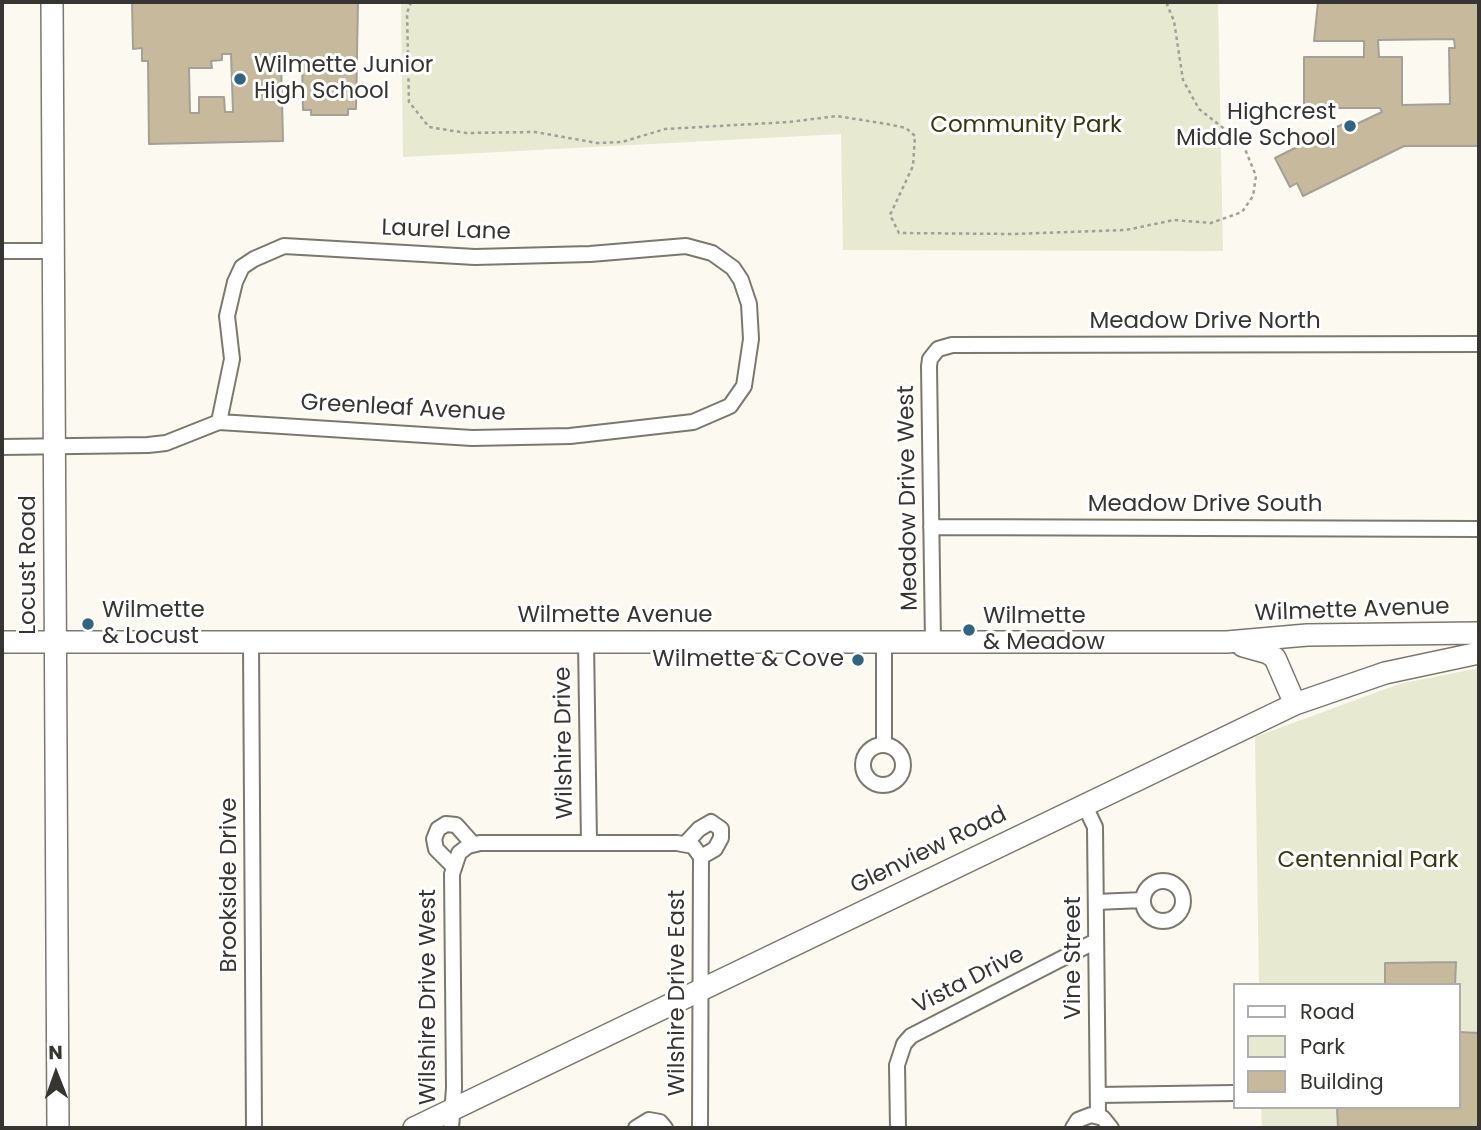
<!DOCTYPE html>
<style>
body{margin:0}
#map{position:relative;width:1481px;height:1130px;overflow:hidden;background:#fcf9f0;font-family:Poppins,sans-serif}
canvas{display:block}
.frame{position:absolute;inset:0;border:4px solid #363531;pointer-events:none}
.legend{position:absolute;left:1233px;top:983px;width:228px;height:126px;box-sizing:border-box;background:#fff;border:2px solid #afaead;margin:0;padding:9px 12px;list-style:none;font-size:21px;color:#363531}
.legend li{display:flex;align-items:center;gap:14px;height:35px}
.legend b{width:35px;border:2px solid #afaead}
.north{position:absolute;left:21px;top:1039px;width:70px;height:70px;-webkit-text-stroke:5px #fff;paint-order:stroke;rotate:359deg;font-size:19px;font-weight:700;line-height:28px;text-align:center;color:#363531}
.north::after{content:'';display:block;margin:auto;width:24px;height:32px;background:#363531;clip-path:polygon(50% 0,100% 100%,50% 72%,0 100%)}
</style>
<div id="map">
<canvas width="1481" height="1130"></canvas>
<div class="frame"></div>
<ul class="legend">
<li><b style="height:9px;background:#fff"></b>Road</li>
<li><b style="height:19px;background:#e7e9d1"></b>Park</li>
<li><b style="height:19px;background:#c7b99b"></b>Building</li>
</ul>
<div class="north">N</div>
</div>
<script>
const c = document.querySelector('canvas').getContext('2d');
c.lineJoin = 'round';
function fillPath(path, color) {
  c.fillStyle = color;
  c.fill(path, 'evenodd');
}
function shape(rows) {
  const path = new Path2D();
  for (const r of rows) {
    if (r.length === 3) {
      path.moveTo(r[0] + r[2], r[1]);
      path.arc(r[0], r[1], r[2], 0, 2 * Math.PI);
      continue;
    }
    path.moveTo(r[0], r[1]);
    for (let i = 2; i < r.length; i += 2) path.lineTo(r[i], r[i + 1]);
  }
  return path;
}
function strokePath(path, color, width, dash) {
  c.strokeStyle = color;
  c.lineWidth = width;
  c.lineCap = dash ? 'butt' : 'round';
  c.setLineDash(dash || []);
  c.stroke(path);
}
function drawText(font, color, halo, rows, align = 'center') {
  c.font = font + ' Poppins,sans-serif';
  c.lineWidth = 6;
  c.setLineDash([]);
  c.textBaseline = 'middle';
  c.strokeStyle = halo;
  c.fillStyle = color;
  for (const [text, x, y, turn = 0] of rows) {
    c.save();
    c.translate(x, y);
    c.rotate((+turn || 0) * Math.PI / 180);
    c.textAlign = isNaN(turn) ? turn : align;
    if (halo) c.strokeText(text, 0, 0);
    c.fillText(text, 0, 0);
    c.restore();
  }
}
const green = shape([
 [401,2,1218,2,1223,251,843,250,841,134,403,157],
 [1479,668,1479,1128,1262,1128,1261,1107,1458,1107,1458,985,1259,985,1255,737,1399,684]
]);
const building = shape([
 [132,2,358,2,356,109,348,109,348,115,311,115,311,110,303,110,302,59,281,59,283,141,149,144,148,61,142,61,142,48,133,49,132,2],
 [222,54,231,54,233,112,225,112,224,97,199,97,199,113,190,113,189,68,212,68,211,61,222,60,222,54],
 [1318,2,1479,2,1479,146,1404,146,1303,196,1297,183,1290,187,1275,158,1345,123,1348,128,1382,112,1380,108,1304,108,1304,57,1364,57,1364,41,1314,41,1318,2],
 [1454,39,1455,48,1449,48,1450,104,1402,105,1402,57,1379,57,1378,40,1454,39],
 [1456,962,1455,985,1385,985,1385,963,1456,962],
 [1458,1032,1479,1033,1479,1128,1338,1128,1337,1107,1458,1107,1458,1032]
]);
const path = shape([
 [411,2,407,13,409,102,429,127,466,133,535,132,597,143,622,142,665,129,789,122,837,116,887,124,906,128,915,136,913,166,890,215,899,233,1014,234,1126,230,1174,220,1211,223,1242,212,1253,196,1256,176,1245,149,1236,138,1199,109,1183,80,1174,21,1166,2]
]);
const street = shape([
 [2,251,53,251],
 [2,447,148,445,166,443,219,422,472,438,570,436,693,422,730,406,744,386,751,339,749,304,741,280,733,268,712,253,686,246,590,254,475,257,284,246,254,259,242,267,235,282,227,316,232,359,219,422],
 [931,527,1479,529],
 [251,642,254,1128],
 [586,642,589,843],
 [884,642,884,744],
 [933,642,929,366,930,359,938,349,952,345,1479,344],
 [883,765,20],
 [1084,804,1095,827,1098,1115],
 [686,843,699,829,711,822,721,829,721,838,715,849,701,857],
 [452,865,436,849,434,839,438,829,446,824,456,825,473,844],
 [1163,901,20],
 [1096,902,1143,900],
 [1098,1095,1234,1093],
 [451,1128,454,1088,452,874,459,853,468,846,480,843,677,843,693,846,701,857,700,1128],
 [636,1128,649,1120,660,1122,665,1128],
 [898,1128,897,1065,904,1044,911,1036,1096,941],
 [1073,1128,1078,1120,1091,1115,1103,1118,1111,1128]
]);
const secondary = shape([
 [52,2,58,1128],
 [2,642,1227,642,1307,635,1479,633],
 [1243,646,1268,653,1275,658,1295,704],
 [414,1128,1295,704,1385,673,1479,653]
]);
const markers = [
 [240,79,7,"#306480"],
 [1350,126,7,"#306480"],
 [88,624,7,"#306480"],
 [969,630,7,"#306480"],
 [858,660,7,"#306480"]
];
const poiNames = [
 ["Wilmette Junior",254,66],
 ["High School",254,92],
 ["Highcrest",1336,113,"right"],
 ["Middle School",1336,139,"right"],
 ["Wilmette",102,611],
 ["& Locust",102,637],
 ["Wilmette",983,617],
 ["& Meadow",983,643],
 ["Wilmette & Cove",844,660,"right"]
];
const parkNames = [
 ["Community Park",1026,126],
 ["Centennial Park",1368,861]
];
const streetNames = [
 ["Laurel Lane",446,231,2],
 ["Meadow Drive North",1205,322],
 ["Greenleaf Avenue",403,409,3],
 ["Meadow Drive West",909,498,-91],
 ["Meadow Drive South",1205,505],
 ["Locust Road",29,565,-90],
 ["Wilmette Avenue",1352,611,-2],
 ["Wilmette Avenue",615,616],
 ["Wilshire Drive",565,743,-91],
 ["Glenview Road",929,851,-26],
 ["Brookside Drive",230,885,-90],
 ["Vine Street",1074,958,-90],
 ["Vista Drive",969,981,-27],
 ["Wilshire Drive East",678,993,-90],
 ["Wilshire Drive West",429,997,-90]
];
fillPath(green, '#e7e9d1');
fillPath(building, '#c7b99b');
strokePath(building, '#a4a098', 2);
strokePath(street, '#7b7870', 18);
strokePath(secondary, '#7b7870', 24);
strokePath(path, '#a19f98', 2.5, [3.5, 3.5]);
strokePath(street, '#fff', 14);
strokePath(secondary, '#fff', 21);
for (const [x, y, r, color] of markers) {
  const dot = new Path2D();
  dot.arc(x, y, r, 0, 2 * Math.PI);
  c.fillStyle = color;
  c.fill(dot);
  strokePath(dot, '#fff', 2.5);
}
drawText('23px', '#363531', '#fff', poiNames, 'left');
drawText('23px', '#36370e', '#fff', parkNames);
drawText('23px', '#363531', '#fff', streetNames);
</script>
